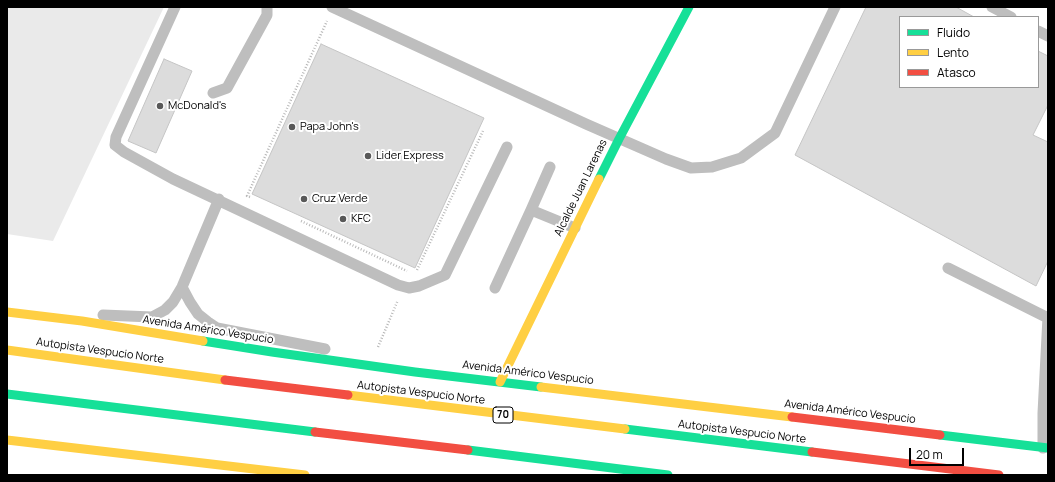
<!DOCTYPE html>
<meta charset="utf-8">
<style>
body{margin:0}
#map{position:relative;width:1055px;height:482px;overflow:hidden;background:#fff;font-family:Manrope,sans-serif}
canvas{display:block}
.frame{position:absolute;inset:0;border:8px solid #000;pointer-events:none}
.legend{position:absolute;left:899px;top:16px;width:140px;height:72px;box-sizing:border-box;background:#fff;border:1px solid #999;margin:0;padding:5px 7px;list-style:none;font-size:12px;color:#000}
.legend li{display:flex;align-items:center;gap:8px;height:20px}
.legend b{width:20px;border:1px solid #999}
.scale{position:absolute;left:909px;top:448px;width:55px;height:18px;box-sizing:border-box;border:2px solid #000;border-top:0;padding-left:5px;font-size:12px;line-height:14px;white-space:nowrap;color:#000;-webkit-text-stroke:3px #fff;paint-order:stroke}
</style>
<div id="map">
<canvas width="1055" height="482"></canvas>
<div class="frame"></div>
<ul class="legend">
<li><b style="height:5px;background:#16e098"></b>Fluido</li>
<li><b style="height:5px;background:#ffcf43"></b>Lento</li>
<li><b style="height:5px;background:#f24e42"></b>Atasco</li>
</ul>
<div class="scale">20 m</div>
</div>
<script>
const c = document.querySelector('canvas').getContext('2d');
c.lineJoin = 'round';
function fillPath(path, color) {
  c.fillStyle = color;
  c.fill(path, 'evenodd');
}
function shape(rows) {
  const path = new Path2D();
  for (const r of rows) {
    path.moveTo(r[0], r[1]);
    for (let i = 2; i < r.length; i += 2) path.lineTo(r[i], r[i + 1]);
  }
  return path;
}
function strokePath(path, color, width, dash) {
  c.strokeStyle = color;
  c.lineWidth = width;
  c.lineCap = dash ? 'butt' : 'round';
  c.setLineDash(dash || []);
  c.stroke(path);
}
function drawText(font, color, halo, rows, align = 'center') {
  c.font = font + ' Manrope,sans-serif';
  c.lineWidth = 4;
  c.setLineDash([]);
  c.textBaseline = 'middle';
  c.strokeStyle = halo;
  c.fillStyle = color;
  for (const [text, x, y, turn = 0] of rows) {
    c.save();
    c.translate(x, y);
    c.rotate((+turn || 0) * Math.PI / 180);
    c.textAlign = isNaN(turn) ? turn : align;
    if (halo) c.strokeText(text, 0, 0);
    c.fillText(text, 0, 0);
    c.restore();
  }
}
const green = shape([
 [7,7,164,7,53,241,7,234]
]);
const building = shape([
 [866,7,956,7,974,17,900,17,900,87,1038,87,1038,51,1048,56,1048,105,1033,135,1048,142,1048,261,1036,286,795,155,866,7],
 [321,44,484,118,415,268,252,194,321,44],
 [164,59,192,71,156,153,128,141,164,59]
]);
const path = shape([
 [250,197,247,196,327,21],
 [301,221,407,271],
 [417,270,483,131],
 [378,347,398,300]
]);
const lane = shape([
 [175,7,116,137,115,145,124,152,173,179,398,285,409,288,419,286,445,275,507,147],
 [332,7,586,124,666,159,691,168,712,167,741,158,775,133,835,7],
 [992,7,1011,17],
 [1038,31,1048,36],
 [213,93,227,88,267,15,267,7],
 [531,210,575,228],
 [948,268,1048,318],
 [182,287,190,302,198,314,208,322,217,328,325,349],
 [495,288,531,210,550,167],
 [103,315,152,317,165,310,173,302,182,287,219,199],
 [1043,448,1043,413,1048,317]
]);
const fast = shape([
 [599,179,619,139,689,7],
 [203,341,272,352,415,372,541,387],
 [7,394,315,432],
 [625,429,812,452],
 [940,435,1048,448],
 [468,450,668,475]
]);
const slow = shape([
 [7,312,82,321,203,341],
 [7,350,225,380],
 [500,382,599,179],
 [541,387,792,417],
 [348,395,625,429],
 [7,440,305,475]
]);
const jam = shape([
 [225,380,348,395],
 [792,417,940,435],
 [315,432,468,450],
 [812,452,999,475]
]);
const markers = [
 [160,106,4,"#595959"],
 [292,127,4,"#595959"],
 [368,156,4,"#595959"],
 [304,199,4,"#595959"],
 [343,219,4,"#595959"]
];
const shields = [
 [503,415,20]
];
const shieldNames = [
 ["70",503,415]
];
const poiNames = [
 ["McDonald's",168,106],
 ["Papa John's",300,127],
 ["Lider Express",376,156],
 ["Cruz Verde",312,199],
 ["KFC",351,219]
];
const streetNames = [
 ["Alcalde Juan Larenas",581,188,-64],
 ["Avenida Américo Vespucio",208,330,9],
 ["Autopista Vespucio Norte",100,351,8],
 ["Avenida Américo Vespucio",528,373,7],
 ["Autopista Vespucio Norte",421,393,7],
 ["Avenida Américo Vespucio",850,412,7],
 ["Autopista Vespucio Norte",742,432,7]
];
fillPath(green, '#eaeaea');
fillPath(building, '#dcdcdc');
strokePath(building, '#c5c5c5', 1);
strokePath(path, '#b8b8b8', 2.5, [1, 2]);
strokePath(lane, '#bebebe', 11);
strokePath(fast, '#16e098', 9);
strokePath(slow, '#ffcf43', 9);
strokePath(jam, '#f24e42', 9);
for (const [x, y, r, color] of markers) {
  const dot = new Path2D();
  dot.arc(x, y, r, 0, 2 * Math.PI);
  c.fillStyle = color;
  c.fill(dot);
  strokePath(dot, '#fff', 1.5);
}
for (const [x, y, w] of shields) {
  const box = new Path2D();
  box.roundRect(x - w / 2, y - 8, w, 16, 3);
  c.fillStyle = '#fff';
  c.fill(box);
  strokePath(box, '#000', 1);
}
drawText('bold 10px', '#000', null, shieldNames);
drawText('11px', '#000', '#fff', poiNames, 'left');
drawText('11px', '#000', '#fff', streetNames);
</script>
